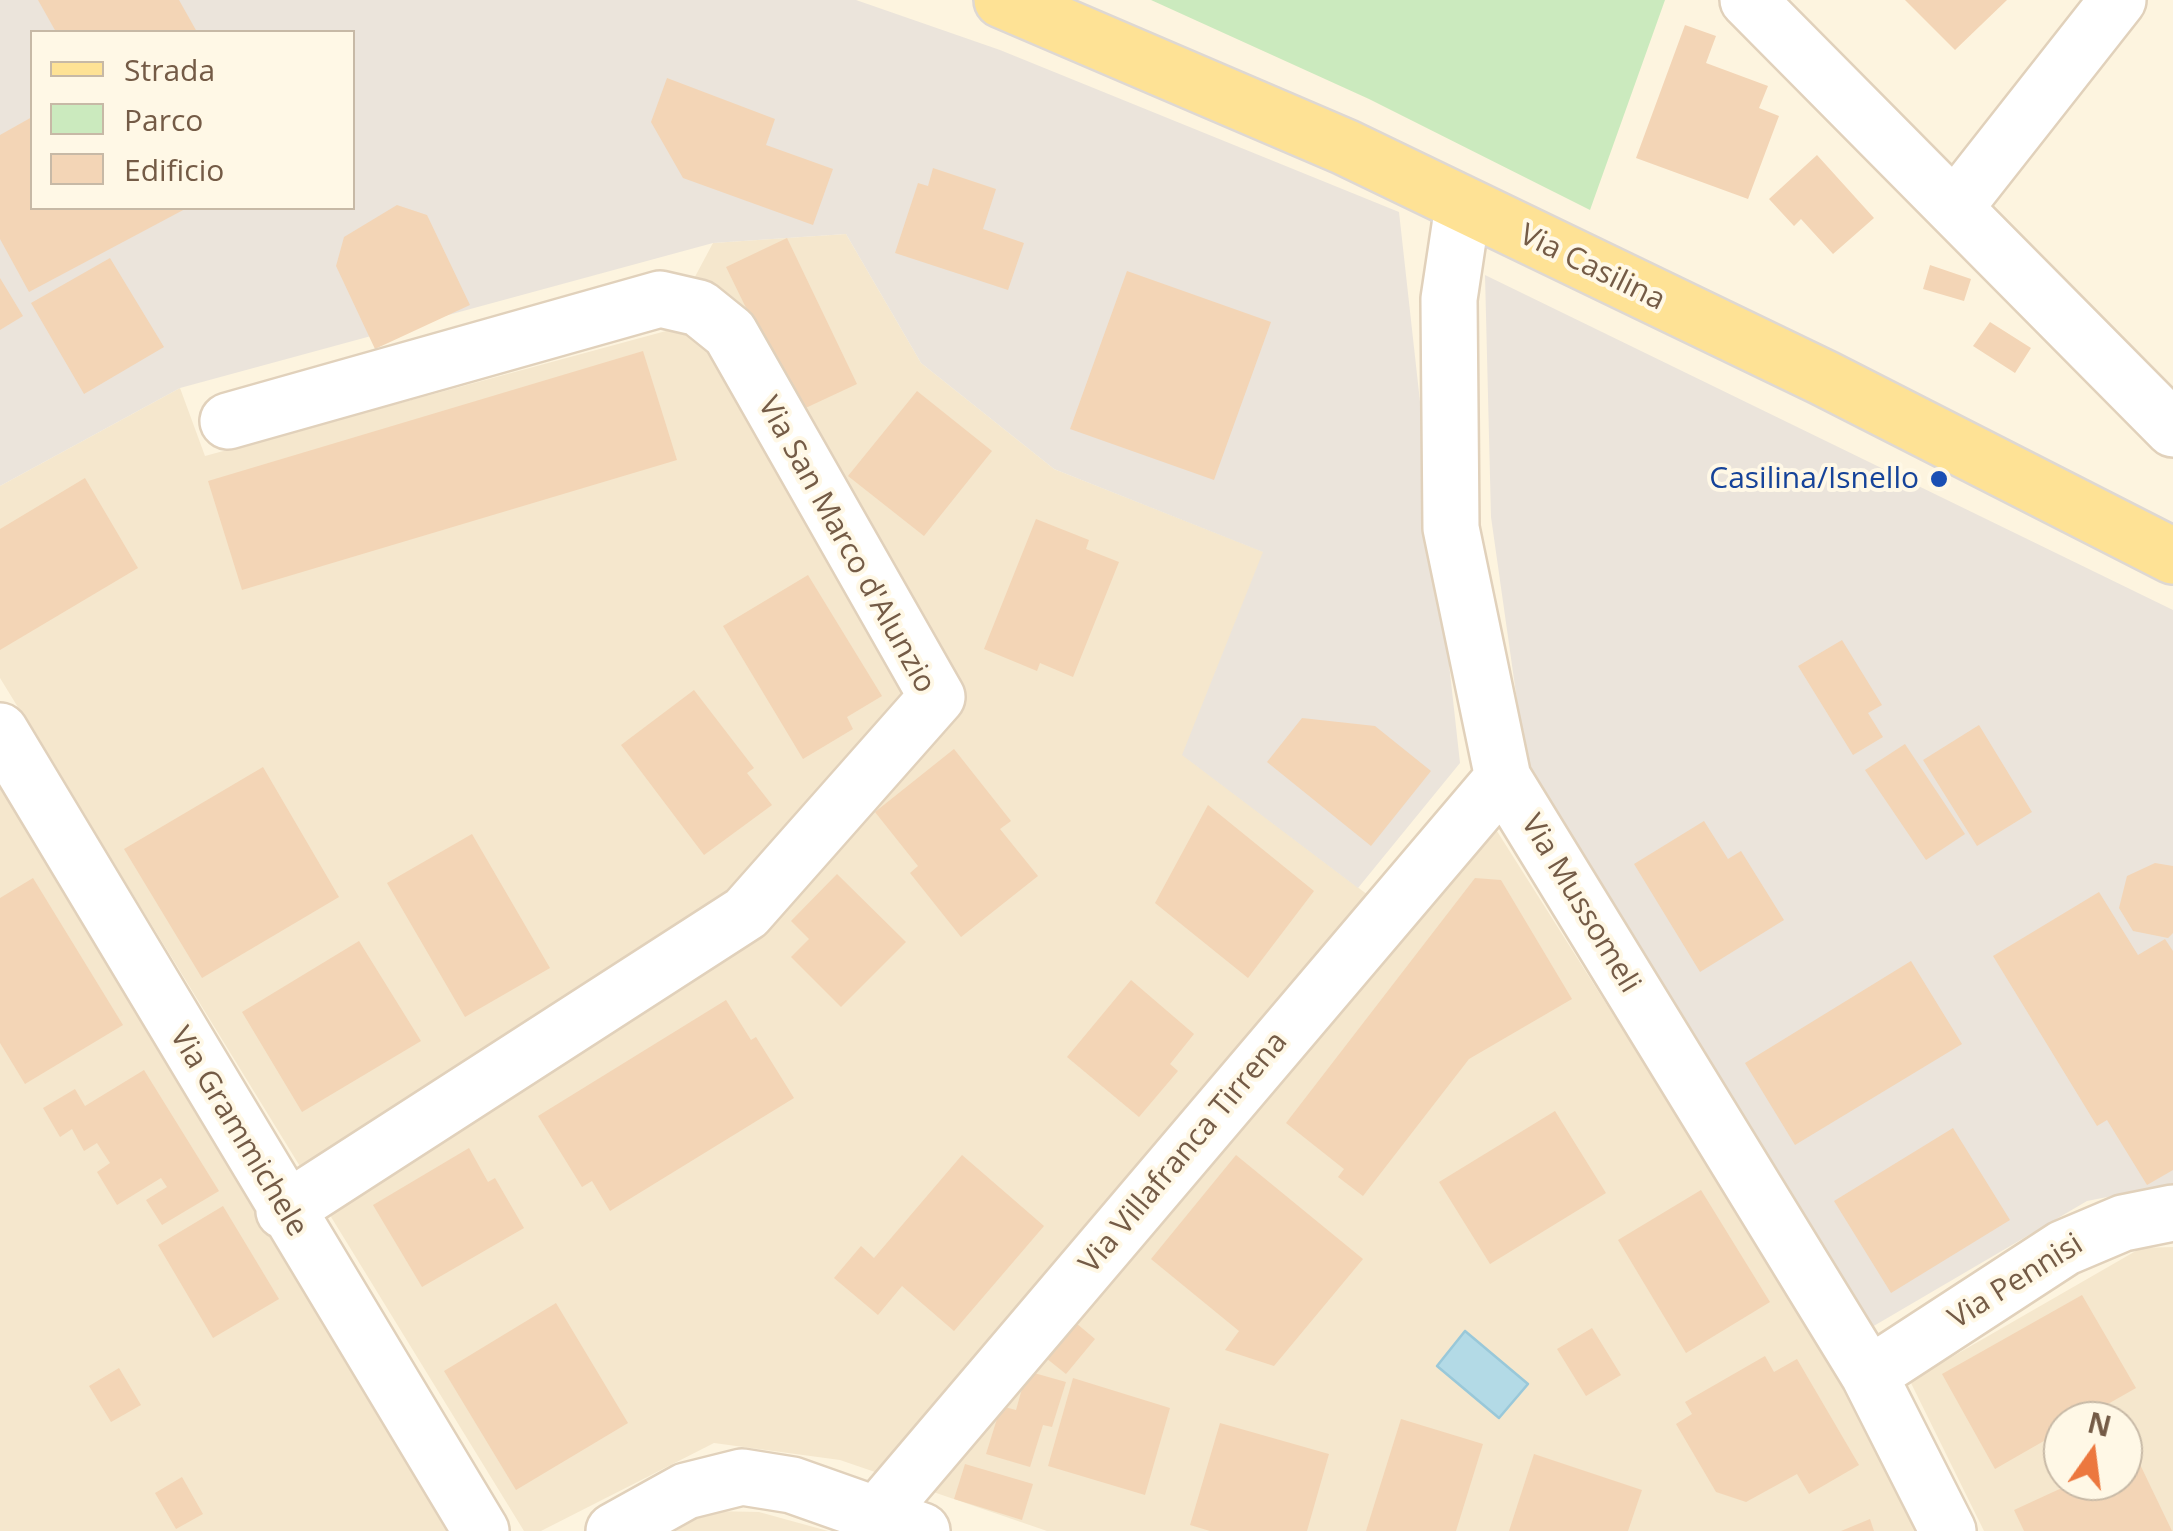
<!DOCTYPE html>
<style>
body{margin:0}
#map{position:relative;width:2173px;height:1531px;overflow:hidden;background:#fdf4df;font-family:"Open Sans",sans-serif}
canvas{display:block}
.legend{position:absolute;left:30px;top:30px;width:325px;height:180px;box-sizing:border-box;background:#fff8e6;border:2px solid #c7b9a6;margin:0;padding:12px 18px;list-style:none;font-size:30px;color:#745b46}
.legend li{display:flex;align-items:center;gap:20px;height:50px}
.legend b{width:50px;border:2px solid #c7b9a6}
.north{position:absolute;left:2043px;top:1401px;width:100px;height:100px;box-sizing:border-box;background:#fff8e6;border:2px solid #c7b9a6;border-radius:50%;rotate:14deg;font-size:28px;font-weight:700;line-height:40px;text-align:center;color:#745b46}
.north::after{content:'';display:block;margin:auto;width:35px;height:45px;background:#ec783f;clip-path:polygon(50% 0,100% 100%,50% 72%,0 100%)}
</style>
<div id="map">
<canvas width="2173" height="1531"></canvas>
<ul class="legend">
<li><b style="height:12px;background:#fee295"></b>Strada</li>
<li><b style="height:28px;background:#cbeabe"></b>Parco</li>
<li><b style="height:28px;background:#f3d5b6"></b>Edificio</li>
</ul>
<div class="north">N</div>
</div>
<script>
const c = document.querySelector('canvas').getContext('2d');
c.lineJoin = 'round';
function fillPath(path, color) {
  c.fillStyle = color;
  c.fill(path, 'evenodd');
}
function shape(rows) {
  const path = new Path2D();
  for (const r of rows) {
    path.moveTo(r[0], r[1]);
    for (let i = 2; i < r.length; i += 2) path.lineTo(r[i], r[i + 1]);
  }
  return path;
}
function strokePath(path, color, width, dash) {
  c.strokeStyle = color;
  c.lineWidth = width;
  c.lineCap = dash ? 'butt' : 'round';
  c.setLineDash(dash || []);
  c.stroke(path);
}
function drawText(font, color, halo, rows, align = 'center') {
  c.font = font + ' "Open Sans",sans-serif';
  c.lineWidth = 8;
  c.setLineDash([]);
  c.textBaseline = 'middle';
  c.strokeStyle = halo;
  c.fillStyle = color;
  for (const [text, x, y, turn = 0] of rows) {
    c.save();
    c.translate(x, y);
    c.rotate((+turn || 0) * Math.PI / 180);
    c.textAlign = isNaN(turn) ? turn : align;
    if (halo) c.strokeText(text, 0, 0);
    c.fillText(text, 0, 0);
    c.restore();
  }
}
const residential = shape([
 [846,234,921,363,1054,469,1264,552,1183,755,1405,923,1495,828,1846,1383,1919,1531,1047,1531,840,1460,714,1443,541,1531,524,1531,0,678,0,486,180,388,205,456,666,331,713,243],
 [0,781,69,901,448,1531,0,1531],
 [2173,1247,2173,1531,1984,1531,1910,1381,2141,1248],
 [2063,1421,2123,1421,2123,1481,2063,1481],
 [711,1511,759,1512,828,1531,675,1531]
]);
const industrial = shape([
 [0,0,856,0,1000,50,1399,212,1460,763,1358,888,1182,755,1263,552,1054,469,921,363,846,234,713,243,180,388,0,486],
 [32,32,352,32,352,208,32,208],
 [1485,275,2173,610,2173,1184,2087,1201,1872,1327,1527,771,1491,517]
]);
const green = shape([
 [1151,0,1665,0,1590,210,1369,99]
]);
const water = shape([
 [1465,1331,1528,1384,1499,1418,1437,1366,1465,1331]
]);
const building = shape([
 [38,0,179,0,197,32,56,32],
 [1905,0,2007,0,1955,50],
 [1685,25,1716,36,1706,63,1768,86,1759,108,1779,116,1748,199,1636,158],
 [667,78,775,119,766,145,833,169,813,225,683,178,651,122],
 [32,117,32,208,187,208,29,292,0,239,0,135],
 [1817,155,1874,218,1833,254,1801,219,1794,226,1769,199],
 [933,168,996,189,983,229,1024,243,1008,290,895,253,918,183,928,186],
 [397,205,427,215,470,305,375,349,336,266,344,237],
 [787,238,857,384,797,412,726,267],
 [110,258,164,347,84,394,31,303],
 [1930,265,1971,279,1964,301,1923,289],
 [1127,271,1271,322,1214,480,1070,429],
 [0,278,23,316,0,330],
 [1990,322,2031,348,2015,373,1973,346],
 [643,351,677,460,242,590,208,481],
 [917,391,992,451,924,536,848,476],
 [85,478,138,568,0,650,0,529],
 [1036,519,1089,540,1086,549,1119,562,1073,677,1040,663,1037,671,984,649],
 [808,575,882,696,847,717,853,729,803,759,723,626],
 [1842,640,1882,705,1868,713,1883,737,1853,755,1798,666],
 [694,690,754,768,747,773,772,805,704,855,621,745],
 [1302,718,1375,726,1431,771,1371,846,1267,762],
 [1979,725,2032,812,1977,846,1923,760],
 [1905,744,1965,834,1926,860,1865,770],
 [954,749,1011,821,1000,829,1038,876,961,937,910,873,918,866,875,812],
 [263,767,339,897,202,978,124,849],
 [1208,805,1314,891,1248,978,1155,903],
 [1704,821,1728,859,1741,851,1784,920,1700,972,1634,864],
 [472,834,550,968,465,1017,387,883],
 [2155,863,2173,866,2173,933,2168,938,2133,931,2119,908,2127,876],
 [837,874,906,942,841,1007,791,957,809,939,791,921],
 [33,878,123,1025,25,1084,0,1043,0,898],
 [1475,878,1501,880,1572,999,1469,1059,1363,1196,1338,1177,1344,1169,1286,1123],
 [2099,892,2138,955,2165,939,2173,951,2173,1170,2147,1185,2107,1120,2097,1126,1993,956],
 [359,941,421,1041,302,1112,242,1012],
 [1911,961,1962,1044,1795,1145,1745,1063],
 [1131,980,1194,1034,1170,1064,1178,1071,1139,1117,1067,1057],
 [726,1000,751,1040,756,1037,794,1098,610,1211,592,1181,582,1187,538,1116],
 [144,1070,219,1191,162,1225,146,1200,167,1187,161,1178,117,1205,97,1172,110,1163,97,1143,84,1151,72,1129,60,1137,43,1108,75,1089,85,1106],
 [1555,1111,1606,1193,1490,1264,1439,1182],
 [1953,1128,2010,1220,1891,1293,1834,1201],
 [469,1148,488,1182,495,1178,524,1228,422,1287,373,1205],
 [962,1155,1044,1226,954,1331,902,1286,878,1315,834,1278,861,1246,874,1258],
 [1236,1155,1363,1259,1274,1366,1225,1350,1239,1331,1151,1259],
 [1701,1190,1770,1302,1686,1353,1618,1240],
 [223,1206,279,1299,213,1338,158,1245],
 [2082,1295,2136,1388,2078,1421,2063,1421,2063,1430,1995,1469,1942,1374],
 [556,1303,628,1423,516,1490,444,1371],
 [1070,1318,1095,1339,1066,1374,1041,1354],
 [1592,1328,1621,1375,1586,1396,1557,1349],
 [1765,1356,1774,1372,1797,1359,1859,1465,1809,1494,1797,1474,1746,1502,1716,1492,1676,1424,1692,1414,1685,1402],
 [119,1368,141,1405,111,1422,89,1386],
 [1027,1371,1066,1382,1052,1427,1043,1425,1030,1467,986,1454,1001,1406,1016,1410],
 [1073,1378,1170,1408,1145,1495,1048,1466],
 [1401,1419,1483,1444,1456,1531,1366,1531],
 [1220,1423,1329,1454,1307,1531,1210,1531,1190,1525],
 [1534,1454,1642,1490,1628,1531,1509,1531],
 [2135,1454,2172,1531,2024,1531,2014,1510,2077,1481,2123,1481,2123,1460],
 [965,1464,1033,1484,1022,1520,954,1499],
 [182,1477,203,1514,176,1529,155,1493],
 [1870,1519,1874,1531,1841,1531]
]);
const minor = shape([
 [1748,0,2173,429],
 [1463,206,1449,299,1451,528,1503,778,1869,1375,1948,1531],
 [1956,206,2118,0],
 [228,421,660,299,699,308,730,333,937,697,746,913,284,1211],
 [0,731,481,1531],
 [1869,1375,2064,1248,2123,1223,2173,1213],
 [876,1516,1503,778],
 [614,1531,686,1491,742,1477,792,1485,922,1531]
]);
const major = shape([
 [1002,0,1345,147,1824,378,2173,556]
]);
const markers = [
 [1939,479,10,"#1a4fb4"]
];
const streetNames = [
 ["Via Casilina",1592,268,26],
 ["Via San Marco d'Alunzio",846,545,61],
 ["Via Mussomeli",1580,904,59],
 ["Via Grammichele",238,1132,59],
 ["Via Villafranca Tirrena",1184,1153,-50],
 ["Via Pennisi",2016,1282,-32]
];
const transitNames = [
 ["Casilina/Isnello",1919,479]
];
fillPath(residential, '#f5e7cd');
fillPath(industrial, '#ebe4db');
fillPath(green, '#cbeabe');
fillPath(water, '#b3dae6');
strokePath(water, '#99c8d9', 2.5);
fillPath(building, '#f3d5b6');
strokePath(minor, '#e1d1bb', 60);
strokePath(major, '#ded8d3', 60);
strokePath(minor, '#fff', 55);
strokePath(major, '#fee295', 55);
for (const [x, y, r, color] of markers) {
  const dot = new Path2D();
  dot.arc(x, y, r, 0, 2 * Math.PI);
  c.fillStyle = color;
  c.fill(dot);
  strokePath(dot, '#fff8e6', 4);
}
drawText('30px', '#745b46', '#fff8e6', streetNames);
drawText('30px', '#164399', '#fff8e6', transitNames, 'right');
</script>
